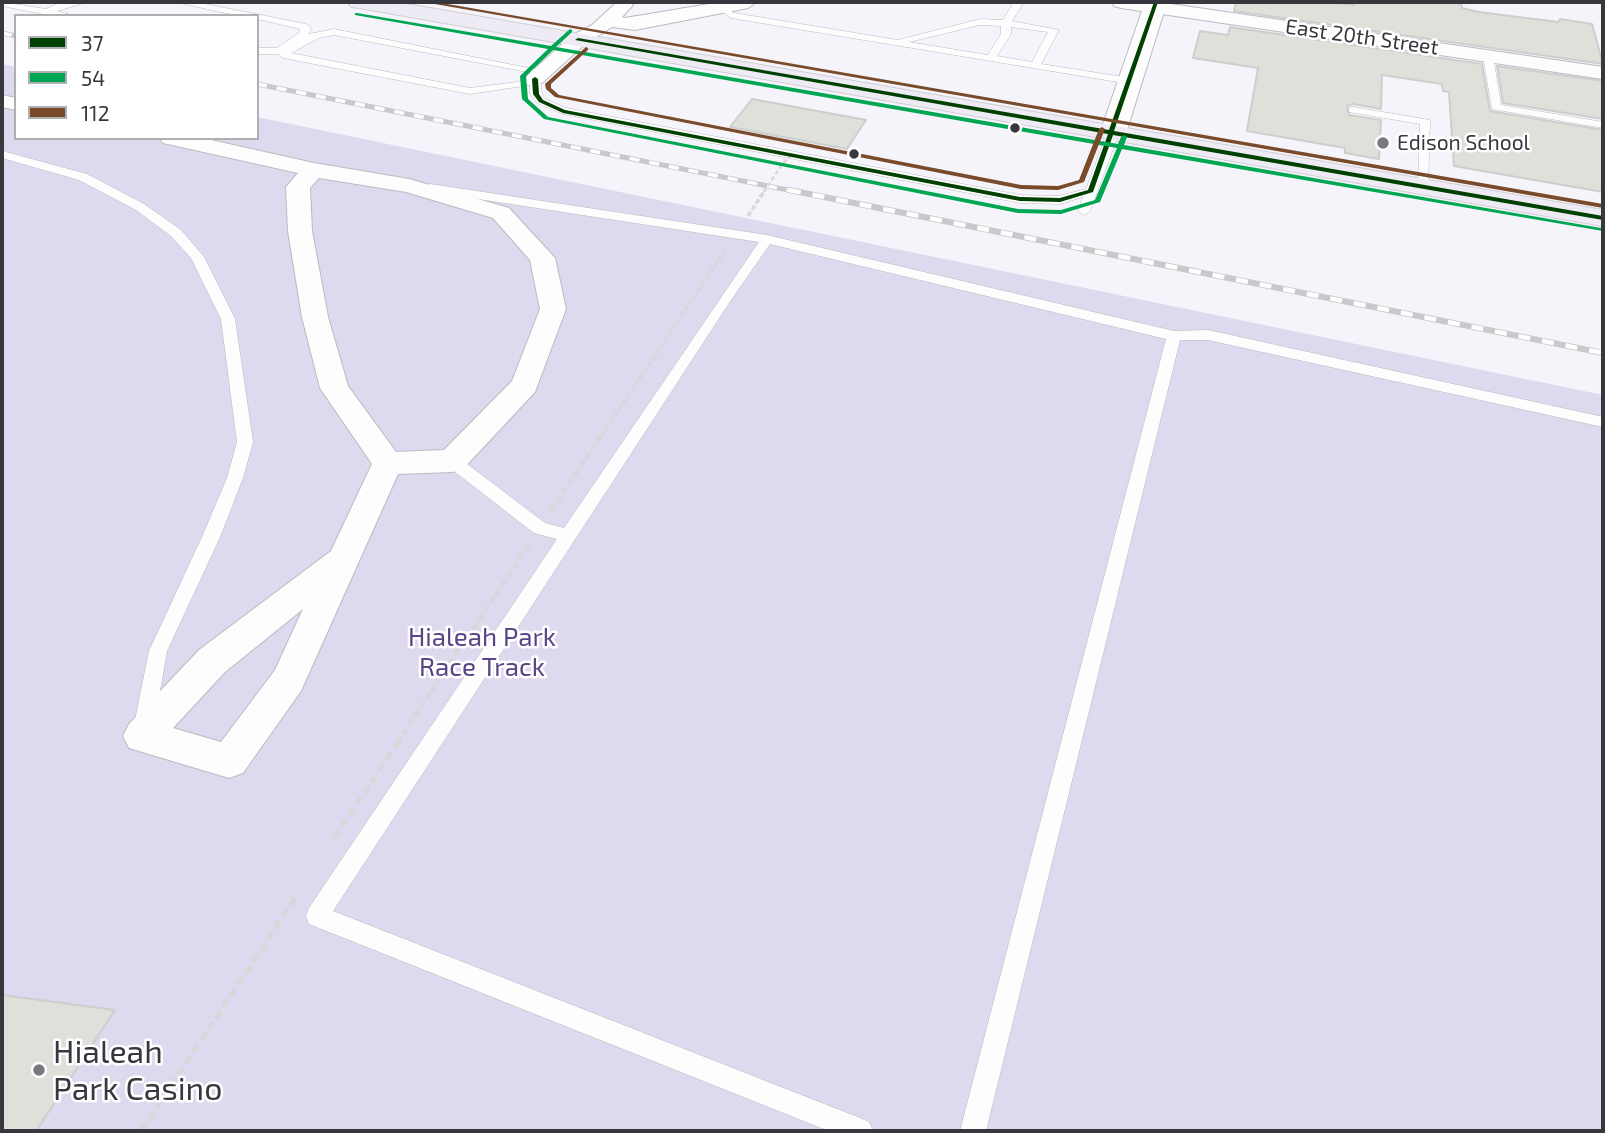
<!DOCTYPE html>
<style>
body{margin:0}
#map{position:relative;width:1605px;height:1133px;overflow:hidden;background:#f5f4fa;font-family:"Exo 2",sans-serif}
canvas{display:block}
.frame{position:absolute;inset:0;border:4px solid #39373e;pointer-events:none}
.legend{position:absolute;left:14px;top:14px;width:245px;height:126px;box-sizing:border-box;background:#fff;border:2px solid #b0afb2;margin:0;padding:9px 12px;list-style:none;font-size:21px;color:#39373e}
.legend li{display:flex;align-items:center;gap:14px;height:35px}
.legend b{width:35px;border:2px solid #b0afb2}
</style>
<div id="map">
<canvas width="1605" height="1133"></canvas>
<div class="frame"></div>
<ul class="legend">
<li><b style="height:9px;background:#004000"></b>37</li>
<li><b style="height:9px;background:#00a651"></b>54</li>
<li><b style="height:9px;background:#7a4b2a"></b>112</li>
</ul>
</div>
<script>
const c = document.querySelector('canvas').getContext('2d');
c.lineJoin = 'round';
function fillPath(path, color) {
  c.fillStyle = color;
  c.fill(path, 'evenodd');
}
function shape(rows) {
  const path = new Path2D();
  for (const r of rows) {
    path.moveTo(r[0], r[1]);
    for (let i = 2; i < r.length; i += 2) path.lineTo(r[i], r[i + 1]);
  }
  return path;
}
function strokePath(path, color, width, dash) {
  c.strokeStyle = color;
  c.lineWidth = width;
  c.lineCap = dash ? 'butt' : 'round';
  c.setLineDash(dash || []);
  c.stroke(path);
}
function drawText(font, color, halo, rows, align = 'center') {
  c.font = font + ' "Exo 2",sans-serif';
  c.lineWidth = 5;
  c.setLineDash([]);
  c.textBaseline = 'middle';
  c.strokeStyle = halo;
  c.fillStyle = color;
  for (const [text, x, y, turn = 0] of rows) {
    c.save();
    c.translate(x, y);
    c.rotate((+turn || 0) * Math.PI / 180);
    c.textAlign = isNaN(turn) ? turn : align;
    if (halo) c.strokeText(text, 0, 0);
    c.fillText(text, 0, 0);
    c.restore();
  }
}
const green = shape([
 [2,64,16,67,16,138,257,138,257,117,1603,395,1603,1131,2,1131]
]);
const building = shape([
 [1236,2,1329,2,1354,5,1354,2,1461,2,1462,8,1479,12,1558,22,1560,19,1592,24,1603,64,1234,11,1236,2],
 [1230,27,1482,64,1490,111,1603,130,1603,192,1454,166,1449,92,1443,91,1442,84,1382,75,1381,109,1353,104,1347,106,1349,115,1381,120,1379,159,1345,153,1345,148,1247,131,1258,68,1193,58,1200,31,1228,35,1230,27],
 [1497,66,1603,81,1603,119,1503,103,1497,66],
 [752,99,866,120,847,149,730,127,752,99],
 [2,995,115,1010,36,1131,2,1131,2,995]
]);
const pathFar2 = shape([
 [602,435,725,251]
]);
const pathFar1 = shape([
 [551,511,603,433],
 [397,743,529,545]
]);
const path = shape([
 [334,838,399,741],
 [141,1131,295,898]
]);
const service = shape([
 [2,2,46,9,61,2,87,2,57,11,75,16,53,16,2,6,2,2],
 [175,2,195,2,306,24,311,27,309,34,334,29,548,72,543,75,334,35,319,38,291,53,470,88,517,82,535,76,540,79,542,94,545,99,566,108,1020,195,1059,196,1086,189,1107,133,1113,130,1119,133,1090,211,1084,215,1078,211,1083,197,1060,204,1020,203,563,114,537,103,530,94,530,85,470,94,283,58,278,54,257,54,257,48,277,48,299,33,300,29,257,19,257,16,239,16,175,2],
 [1014,2,1024,2,1012,21,1059,30,1041,64,1130,78,1135,81,1130,84,731,18,716,7,721,4,734,13,898,40,980,19,1003,20,1014,2],
 [980,25,1001,26,1001,34,988,55,909,42,980,25],
 [1011,27,1048,32,1032,62,997,56,1011,34,1011,27],
 [1488,53,1493,56,1501,105,1603,122,1603,128,1492,109,1483,56,1488,53],
 [1353,107,1430,120,1428,190,1418,187,1420,124,1349,112,1349,108,1353,107],
 [2,151,87,174,144,204,181,230,204,257,235,319,253,442,243,478,220,537,167,651,154,725,151,731,144,734,137,731,134,725,149,651,202,537,227,478,237,442,221,319,191,258,171,236,136,210,79,180,2,158,2,151],
 [430,184,767,235,1174,331,1208,330,1603,417,1603,427,1208,340,1180,340,986,1131,960,1131,1166,339,770,244,731,300,333,911,860,1118,869,1122,873,1131,829,1131,309,924,306,916,309,908,557,539,534,533,446,465,444,461,446,457,458,457,545,523,564,528,759,242,426,191,424,188,430,184]
]);
const minor = shape([
 [617,2,631,2,633,5,622,17,625,18,721,2,757,2,748,8,635,30,612,27,585,44,542,83,528,83,525,79,528,75,571,36,592,25,617,2],
 [1112,2,1157,2,1603,67,1603,79,1121,8,1114,6,1112,2],
 [2,95,16,98,16,110,2,107,2,95],
 [160,138,202,138,314,163,409,179,509,208,555,258,566,309,535,392,463,469,452,472,398,474,301,691,243,773,229,778,129,748,123,736,129,724,199,650,331,551,372,464,320,388,302,317,288,231,286,187,298,173,163,143,160,138],
 [319,178,406,192,493,218,530,260,540,309,512,381,444,450,396,452,348,386,328,317,312,231,310,188,319,178],
 [303,609,275,670,221,742,173,728,225,672,303,609]
]);
const tertiary = shape([
 [1145,2,1167,2,1126,133,1122,138,1113,141,1104,138,1100,133,1145,2]
]);
const primary = shape([
 [348,2,395,2,1603,210,1603,226,359,8,351,7,348,2]
]);
const railFar1 = shape([
 [2,33,16,36],
 [257,84,798,192]
]);
const rail = shape([
 [789,190,1603,353]
]);
const pathBridgeFar1 = shape([
 [764,192,783,163,792,155]
]);
const pathBridge = shape([
 [748,216,765,190]
]);
const bus1 = shape([
 [1154,2,1158,2,1114,131,1603,216,1603,220,1113,135,1093,192,1060,202,1020,201,563,113,539,102,533,94,532,79,535,77,538,79,539,94,543,100,565,110,1020,197,1060,198,1088,190,1108,134,575,40,578,38,1109,130,1154,2]
]);
const bus2 = shape([
 [357,13,551,46,570,29,572,30,572,32,556,47,1118,144,1121,137,1124,135,1127,137,1124,145,1601,228,1603,229,1603,231,1122,149,1100,202,1061,214,1018,213,544,119,522,99,520,76,548,49,355,15,355,13,357,13],
 [553,50,1117,148,1095,200,1061,210,1018,209,548,117,528,99,526,76,553,50]
]);
const bus3 = shape([
 [427,2,436,2,1603,204,1603,208,429,3,427,2],
 [586,47,588,48,588,50,551,84,551,88,559,95,1021,185,1058,186,1079,180,1099,129,1102,127,1105,129,1084,182,1058,190,1021,189,555,97,546,89,545,84,586,47]
]);
const markers = [
 [1015,128,6,"#39373e"],
 [1383,143,7,"#7b7980"],
 [854,154,6,"#39373e"],
 [39,1070,7,"#7b7980"]
];
const farStreetnames = [
 ["East 20th Street",1362,37,8]
];
const farPoinames = [
 ["Edison School",1397,143]
];
const parkNames = [
 ["Hialeah Park",482,637],
 ["Race Track",482,667]
];
const nearPoinames = [
 ["Hialeah",53,1052],
 ["Park Casino",53,1089]
];
fillPath(green, '#ded9ee');
fillPath(building, '#dde1da');
strokePath(building, '#cdcecd', 2);
strokePath(service, '#bbbac0', 1);
strokePath(minor, '#bbbac0', 2);
strokePath(tertiary, '#bbbac0', 2);
strokePath(primary, '#d0cfd3', 2);
strokePath(pathFar2, '#d8d7da', 3.5, [5, 2.5]);
strokePath(pathFar1, '#d8d7da', 4.5, [7, 3.5]);
strokePath(path, '#d8d7da', 5, [9, 4.5]);
fillPath(service, '#fefdfe');
fillPath(minor, '#fefdfe');
fillPath(tertiary, '#fefdfe');
fillPath(primary, '#eeebf5');
strokePath(railFar1, '#c9c8ca', 5);
strokePath(rail, '#c9c8ca', 6);
strokePath(railFar1, '#fff', 3.5, [10]);
strokePath(rail, '#fff', 4.5, [12]);
strokePath(pathBridgeFar1, '#d8d7da', 2.5, [4.5, 2.5]);
strokePath(pathBridge, '#d8d7da', 3.5, [5, 2.5]);
fillPath(bus1, '#004000');
fillPath(bus2, '#00a651');
fillPath(bus3, '#7a4b2a');
for (const [x, y, r, color] of markers) {
  const dot = new Path2D();
  dot.arc(x, y, r, 0, 2 * Math.PI);
  c.fillStyle = color;
  c.fill(dot);
  strokePath(dot, '#fff', 2.5);
}
drawText('21px', '#39373e', '#fff', farStreetnames);
drawText('21px', '#39373e', '#fff', farPoinames, 'left');
drawText('26px', '#5a4586', '#fff', parkNames);
drawText('32px', '#39373e', '#fff', nearPoinames, 'left');
</script>
